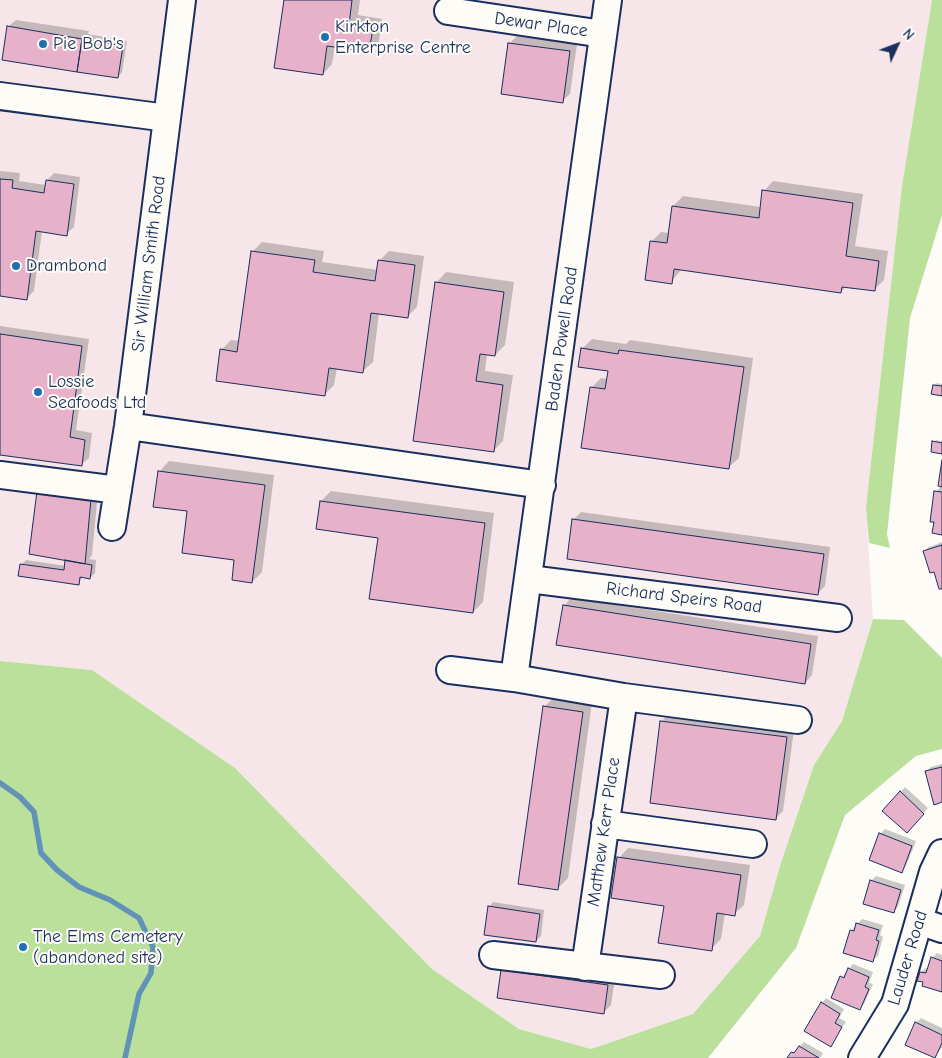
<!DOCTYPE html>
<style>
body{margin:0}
#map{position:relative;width:942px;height:1058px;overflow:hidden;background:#fdfcf7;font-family:"Comic Neue",sans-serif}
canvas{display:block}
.north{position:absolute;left:872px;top:20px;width:50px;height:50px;-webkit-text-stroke:4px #fdfcf7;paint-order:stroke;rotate:47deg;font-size:14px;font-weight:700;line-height:20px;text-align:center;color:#1b2f5e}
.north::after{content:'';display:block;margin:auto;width:18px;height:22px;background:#1b2f5e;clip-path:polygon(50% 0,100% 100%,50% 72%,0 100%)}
</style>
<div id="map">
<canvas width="942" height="1058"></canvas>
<div class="north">N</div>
</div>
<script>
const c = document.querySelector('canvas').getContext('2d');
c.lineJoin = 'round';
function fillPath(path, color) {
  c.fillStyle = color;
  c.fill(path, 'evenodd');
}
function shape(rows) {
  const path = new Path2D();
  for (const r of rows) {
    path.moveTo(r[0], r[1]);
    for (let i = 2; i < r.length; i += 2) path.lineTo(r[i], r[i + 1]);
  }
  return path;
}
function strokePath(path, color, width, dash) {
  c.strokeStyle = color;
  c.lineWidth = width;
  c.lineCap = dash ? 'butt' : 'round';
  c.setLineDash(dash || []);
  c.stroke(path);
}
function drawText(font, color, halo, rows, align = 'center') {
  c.font = font + ' "Comic Neue",sans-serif';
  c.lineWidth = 4;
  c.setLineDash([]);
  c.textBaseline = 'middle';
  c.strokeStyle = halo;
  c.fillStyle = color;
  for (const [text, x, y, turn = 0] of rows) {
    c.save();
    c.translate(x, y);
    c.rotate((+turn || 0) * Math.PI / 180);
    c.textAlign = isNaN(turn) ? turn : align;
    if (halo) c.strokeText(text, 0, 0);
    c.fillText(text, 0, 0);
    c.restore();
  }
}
const built = shape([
 [0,0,932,0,902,186,866,507,873,619,842,721,814,765,780,866,760,936,693,1014,591,1049,519,1029,432,969,235,768,92,670,0,661]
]);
const green = shape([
 [932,0,942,0,942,215,910,318,887,534,890,548,869,543,866,507,902,186],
 [873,619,904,620,942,658,942,749,916,756,845,815,796,948,708,1058,0,1058,0,661,92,670,235,768,432,969,519,1029,591,1049,693,1014,760,936,780,866,814,765,842,721]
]);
const shadow = shape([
 [285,0,360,0,358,15,382,19,379,41,369,51,335,46,332,64,323,74],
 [16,20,89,31,88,34,127,41,122,72,118,77,8,27],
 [517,36,577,44,570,94,562,101,503,93,510,43],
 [0,171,20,173,19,181,46,185,47,180,54,173,80,177,74,227,66,234,42,231,34,291,27,298,0,295],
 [773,181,863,194,855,246,888,251,884,280,874,290,846,286,841,292,682,269,671,282,651,242,661,232,669,233,673,206,683,196,761,207,764,191],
 [262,242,324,251,322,262,378,270,379,261,389,251,424,256,417,307,407,317,379,313,373,362,363,371,337,368,334,385,324,395,221,350,231,340,240,341,252,252],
 [446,272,514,282,505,345,495,355,487,354,485,371,513,375,503,441,493,451,414,440,437,282],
 [0,326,89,339,76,430,92,433,89,458,81,465,0,454],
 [592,339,626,344,630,340,753,358,739,458,729,467,591,388,601,378,608,379,609,370,582,349],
 [936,383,942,384,942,395,934,385],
 [936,440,942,441,942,453,934,442],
 [169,461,274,475,262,572,252,582,236,559,189,510,155,506,160,471],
 [942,485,942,534,935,521,936,492],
 [331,491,494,513,483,602,473,612,379,537,321,501],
 [98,492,92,555,89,559,96,560,95,573,90,578,83,577,78,583,21,565,26,560,66,566,66,560,30,553],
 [581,512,830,547,825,586,818,593,573,520],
 [942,542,942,587,924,551,929,547],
 [571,598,818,636,812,675,805,683,564,606],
 [554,697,592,702,568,878,558,888,544,707],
 [669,714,794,730,783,811,776,818,661,722],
 [942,764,942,801,926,772,931,767],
 [905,787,928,808,907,832,884,811],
 [885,829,916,841,906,866,901,871,880,834],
 [628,848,750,865,744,905,734,914,725,913,721,939,711,949,619,858],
 [876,876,905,885,898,907,894,911,871,881],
 [493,902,544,910,541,936,536,941,489,907],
 [862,919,883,925,880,935,883,937,878,956,873,960,851,931],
 [937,953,942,955,942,991,921,972,926,968,929,968,932,958],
 [509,963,615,978,611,1005,604,1012,502,971],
 [853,964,873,972,869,983,873,984,864,1004,860,1009,842,977],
 [826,998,844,1009,839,1018,846,1022,830,1045,822,1003],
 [921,1018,942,1028,942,1047,935,1057,916,1023],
 [804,1042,823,1053,820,1058,789,1058]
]);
const stream = shape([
 [0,783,20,797,34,812,41,853,57,870,79,887,110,900,139,918,153,947,151,973,139,994,125,1058]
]);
const building = shape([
 [284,0,352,0,349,25,373,28,369,52,327,46,323,75,274,68,284,0],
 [7,26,82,39,77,72,2,60,7,26],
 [82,39,123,46,118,78,77,72,82,39],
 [508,43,570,51,563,103,501,94,508,43],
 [0,179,13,180,12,188,44,193,46,180,74,184,67,236,36,231,27,300,0,296,0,179],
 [762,190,853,203,846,256,879,261,875,291,842,287,841,293,674,269,672,284,645,280,650,241,667,243,672,206,759,218,762,190],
 [251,251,315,260,313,272,375,281,378,260,415,265,408,318,371,313,363,373,329,368,325,396,216,381,220,349,237,352,251,251],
 [435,282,504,292,495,356,480,354,476,381,503,385,494,452,413,441,435,282],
 [0,334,82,346,70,437,85,440,82,466,0,455,0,334],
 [581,348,618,354,619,350,744,367,729,469,581,448,590,387,605,389,608,371,578,367,581,348],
 [933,385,942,386,942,396,931,394,933,385],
 [932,441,942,443,942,454,931,452,932,441],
 [942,460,942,487,938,486,942,460],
 [158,471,265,485,252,583,232,580,234,560,182,553,187,511,153,507,158,471],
 [37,491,91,499,85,564,29,554,37,491],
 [934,491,942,492,942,535,932,533,934,522,930,522,934,491],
 [320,501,485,523,473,613,369,599,378,538,316,529,320,501],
 [572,519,824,554,818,595,567,559,572,519],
 [942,545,942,589,939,589,934,572,930,573,923,551,942,545],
 [65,560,92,565,90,579,80,577,79,585,18,576,20,564,64,570,65,560],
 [563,605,811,644,805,684,556,645,563,605],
 [543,706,583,712,558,890,518,884,543,706],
 [660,721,787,737,776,820,650,803,660,721],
 [942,767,942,802,934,805,925,771,942,767],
 [900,791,924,814,907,833,882,811,900,791],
 [879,833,912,846,902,873,869,860,879,833],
 [617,857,741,875,735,916,717,913,712,951,658,943,664,906,611,898,617,857],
 [870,880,901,890,894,913,863,904,870,880],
 [488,906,540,914,536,942,484,935,488,906],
 [856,923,879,930,876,940,879,941,873,962,843,953,850,930,854,931,856,923],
 [931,957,942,961,942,992,922,986,923,982,917,981,920,972,926,973,931,957],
 [848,968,869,977,865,987,869,989,860,1010,831,998,840,976,844,978,848,968],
 [501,970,608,985,604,1014,497,998,501,970],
 [821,1002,840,1014,835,1023,842,1027,831,1047,804,1031,821,1002],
 [915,1022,942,1035,942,1043,935,1058,905,1045,915,1022],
 [799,1046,819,1058,787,1058,791,1052,794,1053,799,1046]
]);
const minor = shape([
 [448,11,603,34],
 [0,96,167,118],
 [128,426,542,485],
 [0,475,118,490],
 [112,527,128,426,182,0],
 [529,579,838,618],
 [450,670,514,678,624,697,798,720],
 [514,678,608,0],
 [605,824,753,844],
 [919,921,942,929],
 [493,955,661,975],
 [585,967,624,697],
 [862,1058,895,1004,933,872,942,853]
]);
const markers = [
 [325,37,5,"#1f6fb2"],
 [43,44,5,"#1f6fb2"],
 [16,266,5,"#1f6fb2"],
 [38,392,5,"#1f6fb2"],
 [23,947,5,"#1f6fb2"]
];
const streetNames = [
 ["Dewar Place",541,25,8],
 ["Sir William Smith Road",149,264,-83],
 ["Baden Powell Road",562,339,-82],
 ["Richard Speirs Road",684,598,7],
 ["Matthew Kerr Place",604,832,-82],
 ["Lauder Road",908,958,-73]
];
const poiNames = [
 ["Kirkton",335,27],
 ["Enterprise Centre",335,48],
 ["Pie Bob's",53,44],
 ["Drambond",26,266],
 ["Lossie",48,382],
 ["Seafoods Ltd",48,403],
 ["The Elms Cemetery",33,937],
 ["(abandoned site)",33,958]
];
fillPath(built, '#f6e6e9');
fillPath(green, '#bae09b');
fillPath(shadow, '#0003');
strokePath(stream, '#6292b7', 5.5);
fillPath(building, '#e7b1c9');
strokePath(building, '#1b2f5e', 1);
strokePath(minor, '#1b2f5e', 30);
strokePath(minor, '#fdfcf7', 26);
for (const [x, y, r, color] of markers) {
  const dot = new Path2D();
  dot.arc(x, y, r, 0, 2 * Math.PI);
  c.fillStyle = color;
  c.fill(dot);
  strokePath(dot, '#fdfcf7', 2);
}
drawText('18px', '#1b2f5e', '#fdfcf7', streetNames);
drawText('18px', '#1b2f5e', '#fdfcf7', poiNames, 'left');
</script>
